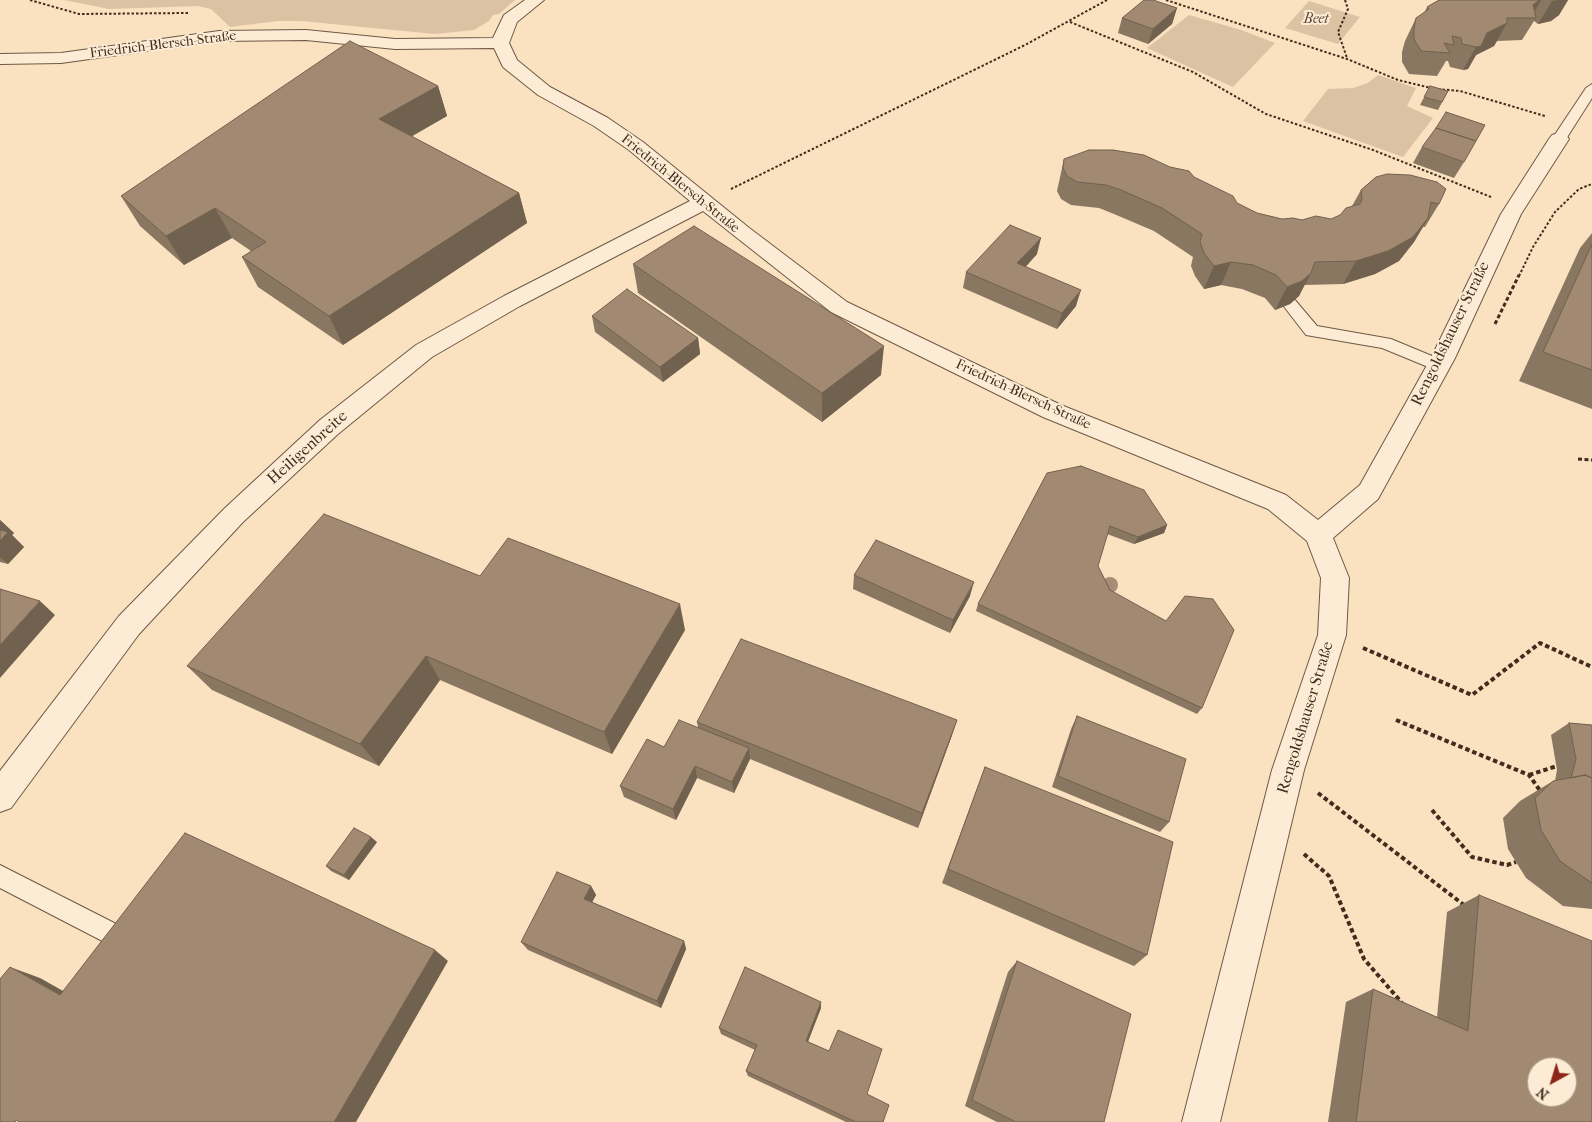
<!DOCTYPE html>
<meta charset="utf-8">
<style>
body{margin:0}
#map{position:relative;width:1592px;height:1122px;overflow:hidden;background:#fae1bf;font-family:"IM FELL French Canon",serif}
canvas{display:block}
.north{position:absolute;left:1527px;top:1057px;width:50px;height:50px;box-sizing:border-box;background:#fcecd5;border:1px solid #b19f8b;border-radius:50%;rotate:219deg;font-size:14px;font-weight:700;line-height:20px;text-align:center;color:#412c1d}
.north::after{content:'';display:block;margin:auto;width:18px;height:22px;background:#8f2418;clip-path:polygon(50% 0,100% 100%,50% 72%,0 100%)}
</style>
<div id="map">
<canvas width="1592" height="1122"></canvas>
<div class="north">N</div>
</div>
<script>
const c = document.querySelector('canvas').getContext('2d');
c.lineJoin = 'round';
function fillPath(path, color) {
  c.fillStyle = color;
  c.fill(path, 'evenodd');
}
function shape(rows) {
  const path = new Path2D();
  for (const r of rows) {
    path.moveTo(r[0], r[1]);
    for (let i = 2; i < r.length; i += 2) path.lineTo(r[i], r[i + 1]);
  }
  return path;
}
function strokePath(path, color, width, dash) {
  c.strokeStyle = color;
  c.lineWidth = width;
  c.lineCap = dash ? 'butt' : 'round';
  c.setLineDash(dash || []);
  c.stroke(path);
}
function drawText(font, color, halo, rows, align = 'center') {
  c.font = font + ' "IM FELL French Canon",serif';
  c.lineWidth = 4;
  c.setLineDash([]);
  c.textBaseline = 'middle';
  c.strokeStyle = halo;
  c.fillStyle = color;
  for (const [text, x, y, turn = 0] of rows) {
    c.save();
    c.translate(x, y);
    c.rotate((+turn || 0) * Math.PI / 180);
    c.textAlign = isNaN(turn) ? turn : align;
    if (halo) c.strokeText(text, 0, 0);
    c.fillText(text, 0, 0);
    c.restore();
  }
}
const green = shape([
 [64,0,515,0,499,14,493,15,489,21,474,30,435,34,301,21,278,21,230,27,211,9,198,6,109,9],
 [1309,1,1360,17,1338,44,1285,28],
 [1189,15,1241,30,1275,43,1233,87,1147,48],
 [1378,75,1416,88,1407,106,1433,118,1403,157,1303,121,1328,89,1353,88,1368,83]
]);
const pathFar2 = shape([
 [30,0,79,14,188,13],
 [1166,0,1347,59,1398,80,1431,88],
 [1345,0,1348,9,1338,32,1347,58],
 [1070,22,1193,72,1266,114,1373,150,1491,197],
 [1438,89,1460,91,1545,116],
 [731,189,1025,45,1107,0],
 [1519,276,1533,247,1555,212,1579,189,1592,184]
]);
const pathFar1 = shape([
 [1495,324,1519,275],
 [1578,459,1592,460]
]);
const path = shape([
 [1363,648,1472,695,1540,643,1592,667],
 [1396,720,1529,775,1541,792],
 [1529,775,1557,766],
 [1318,793,1464,905],
 [1432,810,1472,857,1507,865,1516,862],
 [1304,854,1329,876,1364,959,1402,1003]
]);
const service = shape([
 [1592,84,1592,98,1566,139,1564,142,1554,142,1552,139,1586,88,1592,84],
 [1290,299,1295,300,1317,326,1391,339,1444,361,1446,365,1444,369,1438,371,1382,348,1306,335,1282,304,1285,300,1290,299],
 [0,865,128,930,132,938,128,946,120,950,112,946,0,888,0,865]
]);
const minor = shape([
 [525,0,544,0,517,22,509,43,517,60,550,87,608,118,643,142,748,227,847,302,1061,405,1286,495,1318,520,1360,485,1431,358,1501,214,1549,139,1552,135,1559,133,1566,135,1569,139,1521,214,1455,358,1378,499,1333,538,1349,578,1346,635,1304,770,1220,1122,1182,1122,1272,770,1318,635,1321,578,1307,541,1268,509,1043,417,831,312,703,211,520,306,432,357,338,434,243,522,139,634,11,808,0,812,0,771,119,616,225,508,320,420,416,345,504,296,690,201,629,150,594,126,538,95,503,67,494,48,395,49,306,40,219,41,61,63,0,64,0,54,61,53,219,31,306,30,395,39,493,38,504,15,525,0]
]);
const trees = [
 [1110,585]
];
const wall = shape([
 [1439,0,1568,0,1559,15,1551,21,1538,24,1534,21,1522,40,1497,41,1494,46,1476,55,1468,69,1463,70,1450,67,1448,61,1446,61,1437,76,1409,74,1402,62,1402,52,1405,41,1416,18,1424,13,1427,7],
 [1177,8,1172,24,1148,44,1118,33,1122,18],
 [438,86,447,116,411,136,519,193,527,223,343,345,258,287,242,257,251,251,232,238,184,265,140,226,121,196],
 [1430,86,1448,91,1438,110,1420,105],
 [1422,147,1464,162,1454,178,1413,163],
 [1064,159,1170,167,1194,177,1237,203,1257,213,1282,219,1302,220,1331,219,1340,215,1352,206,1361,190,1376,177,1439,204,1425,227,1423,227,1414,242,1399,261,1375,274,1343,284,1304,285,1299,296,1290,304,1275,310,1265,298,1242,289,1221,285,1204,289,1195,276,1191,266,1193,257,1154,231,1114,214,1099,208,1071,205,1061,199,1057,191],
 [1592,233,1592,409,1519,381,1580,248],
 [1037,254,1025,267,1076,306,1057,329,963,288,966,272],
 [633,264,881,375,822,422,638,293],
 [592,316,698,338,700,354,663,382,595,332],
 [1047,473,1167,525,1164,533,1134,544,1107,534,1098,566,1110,590,1202,708,1197,714,976,611,978,604],
 [0,520,14,533,12,535,24,547,8,564,0,562],
 [854,575,970,596,950,633,853,589],
 [480,576,685,630,612,754,440,680,379,766,212,690,187,666],
 [1077,716,1169,822,1160,832,1052,787,1071,729],
 [957,720,951,738,918,828,750,759,734,793,697,778,676,820,624,797,620,786,698,727,697,722],
 [1569,723,1592,725,1592,909,1563,906,1526,878,1508,849,1503,818,1520,801,1553,781,1555,781,1557,770,1551,735],
 [985,767,1147,955,1134,966,942,883],
 [377,842,349,880,331,871,326,866],
 [591,886,596,895,592,902,684,941,686,949,661,1008,528,950,521,942],
 [1479,895,1592,1122,1328,1122,1346,1002,1373,989,1437,1017,1447,912],
 [1017,961,1104,1122,997,1122,965,1106,1008,972],
 [821,1002,821,1008,808,1041,867,1094,883,1122,846,1122,748,1076,746,1071,755,1050,721,1034,719,1028]
]);
const shadedWall = shape([
 [1539,0,1541,0,1531,18,1533,5],
 [1557,0,1568,0,1559,15,1551,21,1538,24,1552,1],
 [1177,8,1172,24,1148,44,1153,29],
 [1507,23,1494,46,1476,55,1468,69,1463,70,1476,47,1487,33],
 [438,86,447,116,390,149,379,119],
 [519,193,527,223,343,345,329,316],
 [215,208,232,238,184,265,166,236],
 [1428,218,1414,242,1399,261,1375,274,1343,284,1356,261],
 [1041,238,1037,254,1014,280,1017,263],
 [1231,262,1221,285,1204,289,1214,266],
 [1311,273,1299,296,1290,304,1275,310,1287,287],
 [1081,290,1076,306,1057,329,1062,313],
 [698,338,700,354,663,382,660,367],
 [884,346,881,375,822,422,822,393],
 [0,520,14,533,12,535,24,547,8,564,0,557],
 [1167,525,1164,533,1134,544,1138,537],
 [974,582,970,596,950,633,953,620],
 [40,601,55,615,0,678,0,645],
 [680,604,685,630,612,754,604,732],
 [426,656,440,680,379,766,360,744],
 [957,720,951,738,918,828,922,813],
 [749,748,750,759,734,793,732,782],
 [695,766,697,778,676,820,673,809],
 [371,837,377,842,349,880,344,875],
 [591,886,596,895,589,908,584,899],
 [684,941,686,949,661,1008,657,1001],
 [435,950,448,961,356,1122,334,1122],
 [10,967,40,978,88,1005,60,995],
 [821,1002,821,1008,806,1047,806,1041]
]);
const building = shape([
 [1144,0,1153,0,1177,8,1153,29,1122,18,1144,0],
 [1439,0,1539,0,1533,5,1536,18,1507,18,1507,23,1487,33,1481,46,1476,47,1462,44,1461,38,1452,36,1454,45,1444,43,1450,53,1421,51,1414,39,1414,29,1416,18,1429,9,1427,7,1439,0],
 [350,41,438,86,379,119,519,193,329,316,242,257,266,242,215,208,166,236,121,196,350,41],
 [1430,86,1448,91,1442,102,1424,97,1430,86],
 [1446,112,1485,125,1476,141,1436,128,1446,112],
 [1436,128,1476,141,1464,162,1422,147,1436,128],
 [1089,150,1113,150,1144,155,1170,167,1189,171,1194,177,1233,196,1237,203,1257,213,1282,219,1293,218,1302,220,1316,216,1331,219,1340,215,1346,208,1360,204,1362,199,1361,190,1376,177,1387,174,1410,175,1437,182,1446,189,1439,204,1431,202,1428,218,1413,237,1388,251,1356,261,1315,262,1311,273,1302,281,1287,287,1276,275,1253,265,1231,262,1214,266,1204,253,1200,242,1202,234,1162,208,1121,190,1106,185,1077,182,1067,176,1063,168,1064,159,1089,150],
 [1010,225,1041,238,1017,263,1081,290,1062,313,966,272,1010,225],
 [694,226,884,346,822,393,633,264,694,226],
 [1592,244,1592,370,1543,352,1592,244],
 [627,289,698,338,660,367,592,316,627,289],
 [1081,466,1144,490,1167,525,1138,537,1110,526,1098,566,1110,590,1166,621,1185,596,1213,599,1234,630,1202,708,978,604,1047,473,1081,466],
 [324,514,480,576,508,538,680,604,604,732,426,656,360,744,187,666,324,514],
 [0,530,8,532,0,541,0,530],
 [876,540,974,582,953,620,854,575,876,540],
 [0,589,40,601,0,645,0,589],
 [741,639,957,720,922,813,697,722,741,639],
 [1077,716,1186,759,1169,822,1058,776,1077,716],
 [679,720,749,748,732,782,695,766,673,809,620,786,647,739,664,747,679,720],
 [1569,723,1592,725,1592,778,1585,775,1571,778,1576,759,1569,723],
 [985,767,1173,842,1147,955,948,869,985,767],
 [1585,775,1592,778,1592,883,1560,861,1541,830,1535,798,1553,781,1585,775],
 [354,828,371,837,344,875,326,866,354,828],
 [185,833,435,950,334,1122,19,1122,16,1120,15,1122,0,1122,0,979,10,967,60,995,185,833],
 [557,872,591,886,584,899,684,941,657,1001,521,942,557,872],
 [1479,895,1592,941,1592,1122,1356,1122,1373,989,1468,1031,1479,895],
 [1537,1067,1567,1067,1567,1097,1537,1097,1537,1067],
 [1017,961,1131,1014,1104,1122,1016,1122,972,1100,1017,961],
 [745,967,821,1002,806,1041,829,1051,838,1030,882,1049,867,1094,889,1105,883,1122,856,1122,746,1071,757,1045,719,1028,745,967]
]);
const farParknames = [
 ["Beet",1316,20]
];
const farStreetnames = [
 ["Friedrich-Blersch-Straße",163,45,-7],
 ["Friedrich-Blersch-Straße",680,184,39],
 ["Friedrich-Blersch-Straße",1023,395,25]
];
const streetNames = [
 ["Rengoldshauser Straße",1451,334,-64],
 ["Heiligenbreite",308,448,-42],
 ["Rengoldshauser Straße",1306,718,-73]
];
fillPath(green, '#dbc2a3');
strokePath(service, '#6f5946', 2);
strokePath(minor, '#6f5946', 2);
strokePath(pathFar2, '#412c1d', 2, [2.5, 2]);
strokePath(pathFar1, '#412c1d', 3, [4, 2.5]);
strokePath(path, '#412c1d', 4, [4.5, 3]);
fillPath(service, '#fcecd5');
fillPath(minor, '#fcecd5');
c.fillStyle = '#a58e75';
for (const [x, y] of trees) {
  c.beginPath();
  c.arc(x, y, 8, 0, 2 * Math.PI);
  c.fill();
}
fillPath(wall, '#8a7761');
fillPath(shadedWall, '#71614f');
fillPath(building, '#a18a71');
strokePath(building, '#71614f', 1);
drawText('italic 14px', '#604a38', '#fcecd5', farParknames);
drawText('14px', '#412c1d', '#fcecd5', farStreetnames);
drawText('16px', '#412c1d', '#fcecd5', streetNames);
</script>
